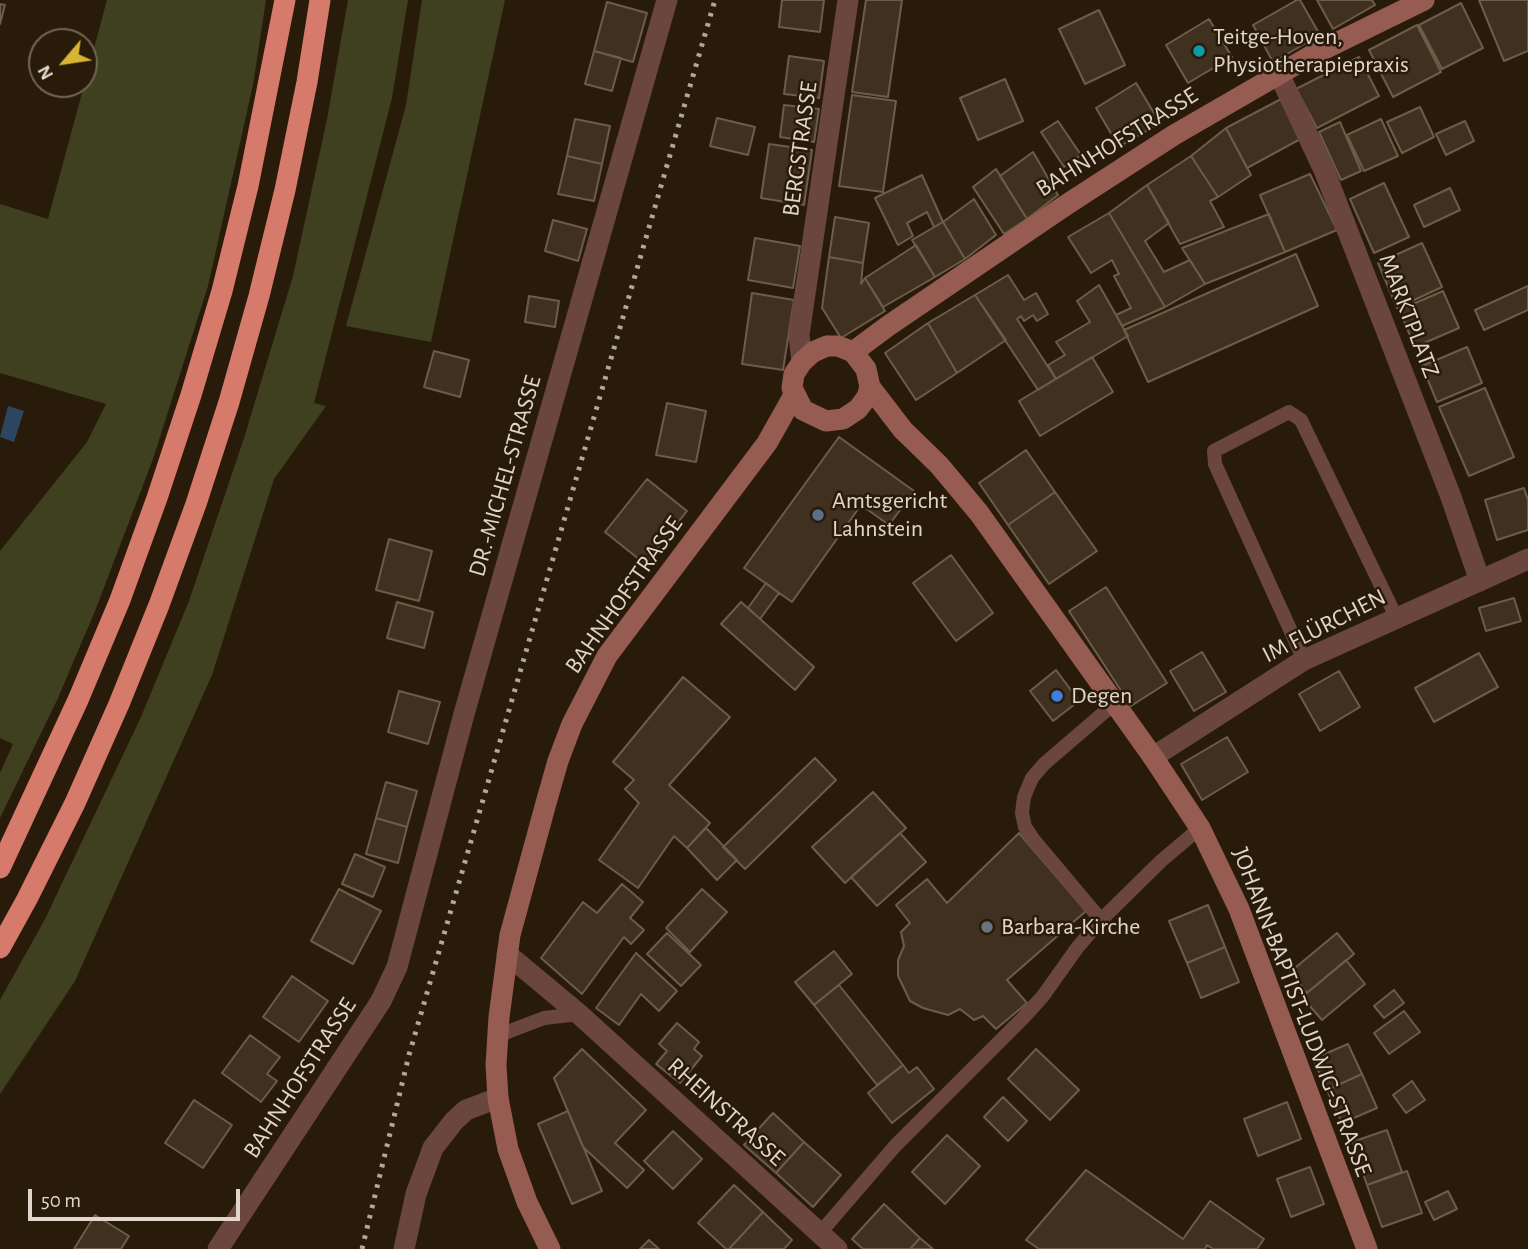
<!DOCTYPE html>
<meta charset="utf-8">
<style>
body{margin:0}
#map{position:relative;width:1528px;height:1249px;overflow:hidden;background:#291b0a;font-family:"Alegreya Sans",sans-serif}
canvas{display:block}
.north{position:absolute;left:28px;top:28px;width:70px;height:70px;box-sizing:border-box;background:#291b0a;border:2px solid #726657;border-radius:50%;rotate:241deg;font-size:19px;font-weight:700;line-height:28px;text-align:center;color:#e0d6cb}
.north::after{content:'';display:block;margin:auto;width:24px;height:32px;background:#d7b434;clip-path:polygon(50% 0,100% 100%,50% 72%,0 100%)}
.scale{position:absolute;left:28px;top:1189px;width:212px;height:32px;box-sizing:border-box;border:4px solid #e0d6cb;border-top:0;padding-left:9px;font-size:21px;line-height:24px;white-space:nowrap;color:#e0d6cb;-webkit-text-stroke:5px #291b0a;paint-order:stroke}
</style>
<div id="map">
<canvas width="1528" height="1249"></canvas>
<div class="north">N</div>
<div class="scale">50 m</div>
</div>
<script>
const c = document.querySelector('canvas').getContext('2d');
c.lineJoin = 'round';
function fillPath(path, color) {
  c.fillStyle = color;
  c.fill(path, 'evenodd');
}
function shape(rows) {
  const path = new Path2D();
  for (const r of rows) {
    path.moveTo(r[0], r[1]);
    for (let i = 2; i < r.length; i += 2) path.lineTo(r[i], r[i + 1]);
  }
  return path;
}
function strokePath(path, color, width, dash) {
  c.strokeStyle = color;
  c.lineWidth = width;
  c.lineCap = dash ? 'butt' : 'round';
  c.setLineDash(dash || []);
  c.stroke(path);
}
function drawText(font, color, halo, rows, align = 'center') {
  c.font = font + ' "Alegreya Sans",sans-serif';
  c.lineWidth = 5;
  c.setLineDash([]);
  c.textBaseline = 'middle';
  c.strokeStyle = halo;
  c.fillStyle = color;
  for (const [text, x, y, turn = 0] of rows) {
    c.save();
    c.translate(x, y);
    c.rotate((+turn || 0) * Math.PI / 180);
    c.textAlign = isNaN(turn) ? turn : align;
    if (halo) c.strokeText(text, 0, 0);
    c.fillText(text, 0, 0);
    c.restore();
  }
}
const green = shape([
 [107,0,266,0,253,85,208,286,153,459,95,611,58,698,0,818,0,773,13,744,0,738,0,551,87,442,106,404,0,373,0,204,48,219],
 [348,0,408,0,392,98,314,403,326,406,274,479,212,675,75,981,0,1094,0,1000,45,919,141,717,189,601,244,438,293,276,327,119],
 [422,0,505,0,431,342,346,326,406,105]
]);
const water = shape([
 [8,406,24,411,14,442,0,437]
]);
const building = shape([
 [782,0,824,0,820,32,779,27,782,0],
 [866,0,902,0,888,97,852,92,866,0],
 [1297,0,1300,0,1320,35,1273,62,1253,25,1297,0],
 [1317,0,1372,0,1375,5,1333,29,1317,0],
 [1479,0,1528,0,1528,51,1504,61,1479,0],
 [607,2,647,13,633,62,594,51,607,2],
 [1461,3,1483,48,1442,69,1419,25,1461,3],
 [0,4,5,5,0,24,0,4],
 [1099,10,1125,65,1085,84,1059,29,1099,10],
 [1209,19,1232,57,1188,83,1166,45,1209,19],
 [1417,25,1441,72,1393,97,1369,50,1417,25],
 [594,51,621,58,612,91,585,84,594,51],
 [789,56,824,61,819,98,784,94,789,56],
 [1359,57,1379,96,1317,128,1296,89,1359,57],
 [1005,79,1023,121,978,140,960,98,1005,79],
 [1136,83,1160,123,1119,147,1096,108,1136,83],
 [852,95,896,101,883,192,839,186,852,95],
 [1283,98,1304,137,1247,168,1226,128,1283,98],
 [784,105,819,109,814,142,780,137,784,105],
 [1420,107,1434,137,1402,153,1387,122,1420,107],
 [717,118,755,127,748,155,710,146,717,118],
 [575,119,610,126,602,164,567,156,575,119],
 [1381,119,1398,156,1364,171,1347,135,1381,119],
 [1058,121,1081,155,1064,167,1041,132,1058,121],
 [1465,121,1474,141,1446,155,1436,134,1465,121],
 [1340,122,1361,171,1341,180,1319,132,1340,122],
 [1226,128,1251,175,1218,197,1191,156,1226,128],
 [769,144,812,150,804,205,761,198,769,144],
 [1033,152,1058,195,1027,219,1000,176,1033,152],
 [567,156,602,164,594,201,558,194,567,156],
 [1191,156,1218,197,1210,201,1224,227,1180,244,1147,185,1191,156],
 [996,169,1027,219,1004,234,973,187,996,169],
 [1310,174,1337,230,1285,252,1260,195,1310,174],
 [922,175,943,222,934,227,927,212,907,223,913,236,898,245,875,198,922,175],
 [1384,183,1409,237,1374,253,1350,199,1384,183],
 [1147,185,1169,223,1145,241,1164,272,1190,260,1205,284,1165,307,1109,213,1147,185],
 [1450,188,1460,210,1424,227,1414,205,1450,188],
 [974,199,996,235,965,259,943,222,974,199],
 [1109,213,1165,307,1122,326,1116,315,1131,308,1114,276,1119,274,1112,260,1091,273,1068,237,1109,213],
 [1269,214,1285,252,1205,284,1182,248,1269,214],
 [835,217,869,223,863,263,829,257,835,217],
 [553,220,587,229,578,261,545,251,553,220],
 [943,222,965,259,935,277,912,240,943,222],
 [755,238,800,246,793,288,748,280,755,238],
 [1422,243,1442,287,1397,308,1378,263,1422,243],
 [916,245,935,277,883,307,865,278,916,245],
 [1296,254,1318,306,1148,382,1124,330,1296,254],
 [829,257,863,263,861,284,865,278,885,311,841,338,822,308,829,257],
 [1008,275,1024,300,1036,293,1048,314,1037,321,1033,315,1024,321,1021,316,1017,319,1056,379,1038,390,975,295,1008,275],
 [1099,285,1128,336,1056,379,1048,365,1065,355,1056,342,1090,322,1077,301,1099,285],
 [1528,286,1528,310,1484,330,1475,310,1528,286],
 [1443,291,1459,328,1415,347,1399,310,1443,291],
 [752,293,794,300,783,370,742,364,752,293],
 [975,295,1006,340,957,373,928,323,975,295],
 [529,296,559,301,555,327,525,322,529,296],
 [928,323,957,373,916,400,885,353,928,323],
 [1467,347,1482,383,1437,402,1422,366,1467,347],
 [434,351,469,360,460,397,424,387,434,351],
 [1092,357,1113,392,1040,436,1019,401,1092,357],
 [1485,388,1514,457,1469,476,1439,407,1485,388],
 [667,403,706,411,696,462,656,455,667,403],
 [839,437,914,491,889,525,861,505,792,602,744,568,839,437],
 [1026,450,1055,492,1008,525,979,483,1026,450],
 [647,479,687,511,645,564,605,532,647,479],
 [1524,488,1528,500,1528,530,1497,540,1485,500,1524,488],
 [1055,492,1097,551,1049,584,1008,525,1055,492],
 [389,539,432,551,419,601,376,590,389,539],
 [951,555,993,613,956,641,913,583,951,555],
 [766,583,779,593,760,619,748,608,766,583],
 [1106,587,1167,683,1131,706,1069,611,1106,587],
 [1514,598,1521,621,1486,631,1479,608,1514,598],
 [397,602,433,612,424,648,387,638,397,602],
 [741,602,814,667,795,690,721,624,741,602],
 [1202,652,1226,692,1194,711,1170,671,1202,652],
 [1479,653,1498,687,1434,722,1415,688,1479,653],
 [1056,670,1079,701,1053,721,1030,691,1056,670],
 [1339,671,1360,707,1320,731,1299,694,1339,671],
 [683,677,730,717,669,785,710,823,687,848,674,836,638,888,599,860,639,803,625,789,634,780,613,762,683,677],
 [399,691,440,702,428,744,388,732,399,691],
 [1227,737,1248,772,1202,800,1181,764,1227,737],
 [815,758,836,780,745,869,723,847,815,758],
 [386,782,417,791,407,827,376,818,386,782],
 [873,792,906,828,845,883,812,847,873,792],
 [376,818,407,827,398,863,366,854,376,818],
 [706,828,737,860,717,880,687,848,706,828],
 [900,833,926,862,877,906,851,877,900,833],
 [1019,833,1086,911,1007,980,1027,1003,996,1029,983,1016,974,1020,960,1009,948,1015,923,1008,910,1001,898,976,898,960,904,946,901,932,910,923,896,905,927,879,947,903,1019,833],
 [355,854,385,867,373,897,342,884,355,854],
 [622,884,643,902,630,918,644,930,631,944,624,937,582,994,541,958,583,902,597,913,622,884],
 [339,889,381,911,353,964,311,941,339,889],
 [702,889,727,912,690,952,666,928,702,889],
 [1208,905,1225,947,1187,963,1169,921,1208,905],
 [667,933,701,965,681,986,647,954,667,933],
 [1337,933,1354,954,1307,993,1290,972,1337,933],
 [1225,947,1239,982,1201,998,1187,963,1225,947],
 [834,951,852,974,814,1005,795,982,834,951],
 [636,953,677,991,659,1011,641,994,619,1025,596,1008,636,953],
 [1346,960,1365,984,1322,1020,1302,997,1346,960],
 [292,976,328,1001,299,1042,263,1017,292,976],
 [839,985,903,1065,877,1085,814,1005,839,985],
 [1394,990,1404,1003,1384,1018,1374,1006,1394,990],
 [1404,1011,1420,1032,1389,1054,1374,1033,1404,1011],
 [677,1023,699,1042,694,1049,702,1056,680,1083,656,1064,667,1051,659,1044,677,1023],
 [250,1035,280,1057,267,1074,277,1081,261,1102,222,1073,250,1035],
 [1348,1044,1362,1074,1327,1090,1313,1059,1348,1044],
 [582,1049,646,1110,615,1143,644,1170,627,1188,583,1147,554,1078,582,1049],
 [1036,1049,1079,1090,1050,1120,1008,1079,1036,1049],
 [903,1065,909,1073,917,1067,934,1089,892,1123,868,1093,903,1065],
 [1362,1074,1377,1108,1342,1123,1327,1090,1362,1074],
 [1412,1081,1425,1100,1406,1113,1393,1095,1412,1081],
 [1003,1097,1027,1121,1008,1141,984,1117,1003,1097],
 [194,1100,232,1125,203,1168,165,1143,194,1100],
 [1287,1102,1301,1139,1258,1156,1244,1119,1287,1102],
 [568,1111,602,1191,572,1204,538,1124,568,1111],
 [773,1113,804,1142,776,1173,744,1145,773,1113],
 [1387,1130,1402,1172,1367,1185,1352,1142,1387,1130],
 [673,1131,702,1159,673,1189,644,1161,673,1131],
 [947,1135,980,1166,945,1204,912,1172,947,1135],
 [804,1142,841,1175,813,1207,776,1173,804,1142],
 [1310,1167,1324,1204,1291,1217,1277,1179,1310,1167],
 [1086,1170,1183,1239,1210,1201,1264,1239,1257,1249,1213,1249,1207,1245,1205,1249,1039,1249,1026,1240,1086,1170],
 [1407,1171,1422,1213,1382,1227,1367,1185,1407,1171],
 [734,1185,763,1212,729,1249,726,1249,698,1223,734,1185],
 [1448,1191,1457,1209,1434,1220,1425,1202,1448,1191],
 [884,1204,920,1238,910,1249,863,1249,852,1239,884,1204],
 [763,1212,792,1240,784,1249,729,1249,763,1212],
 [95,1215,129,1236,121,1249,74,1249,95,1215],
 [920,1238,933,1249,910,1249,920,1238],
 [649,1240,659,1249,640,1249,649,1240]
]);
const lane = shape([
 [1304,660,1215,464,1214,451,1289,412,1301,420,1397,619],
 [1101,920,1033,839,1025,827,1022,813,1024,797,1032,778,1044,764,1115,703],
 [497,1036,544,1018,579,1014],
 [820,1233,895,1146,1024,1017,1043,996,1077,948,1101,920,1161,861,1200,828]
]);
const street = shape([
 [1279,74,1324,170,1451,497,1480,581],
 [802,362,799,335,848,0],
 [1153,757,1304,660,1528,559],
 [507,954,579,1014,837,1249],
 [218,1249,381,1001,397,967,464,714,667,0],
 [404,1249,416,1194,433,1148,454,1121,466,1110,498,1098]
]);
const secondary = shape([
 [827,346,838,346,853,352,866,369,870,387,867,397,858,409,843,419,826,421,803,410,792,388,794,374,802,362,813,352,827,346],
 [853,352,888,326,1066,205,1174,135,1314,54,1424,0],
 [870,387,903,430,939,465,979,513,1153,757,1200,828,1239,909,1367,1249],
 [550,1249,527,1202,508,1149,498,1098,496,1065,499,1017,510,935,546,803,558,761,572,724,607,656,767,443,794,395]
]);
const highway = shape([
 [0,868,78,700,120,600,157,498,191,395,222,291,248,186,285,0],
 [0,948,27,899,75,803,119,704,159,605,196,504,229,402,259,296,285,190,307,82,320,0]
]);
const rail = shape([
 [362,1249,409,1055,715,0]
]);
const markers = [
 [1199,51,7,"#0f9aa8"],
 [818,515,7,"#5c6f8a"],
 [1057,696,7,"#3f7fe0"],
 [987,927,7,"#6b7280"]
];
const poiNames = [
 ["Teitge-Hoven,",1213,37],
 ["Physiotherapiepraxis",1213,65],
 ["Amtsgericht",832,501],
 ["Lahnstein",832,529],
 ["Degen",1071,696],
 ["Barbara-Kirche",1001,927]
];
const streetNames = [
 ["BAHNHOFSTRASSE",1117,142,-32],
 ["BERGSTRASSE",800,149,-82],
 ["MARKTPLATZ",1409,316,69],
 ["DR.-MICHEL-STRASSE",505,476,-74],
 ["BAHNHOFSTRASSE",624,595,-55],
 ["IM FLÜRCHEN",1324,626,-27],
 ["JOHANN-BAPTIST-LUDWIG-STRASSE",1302,1012,69],
 ["BAHNHOFSTRASSE",300,1078,-57],
 ["RHEINSTRASSE",726,1112,42]
];
fillPath(green, '#3e401f');
fillPath(water, '#2c4561');
fillPath(building, '#40301f');
strokePath(building, '#6d5c49', 2);
strokePath(lane, '#6b463f', 14);
strokePath(street, '#6b463f', 21);
strokePath(secondary, '#965b51', 21);
strokePath(highway, '#d67a6b', 21);
strokePath(rail, '#b2a79a', 5, [3.5, 7]);
for (const [x, y, r, color] of markers) {
  const dot = new Path2D();
  dot.arc(x, y, r, 0, 2 * Math.PI);
  c.fillStyle = color;
  c.fill(dot);
  strokePath(dot, '#291b0a', 2.5);
}
drawText('24px', '#e0d6cb', '#291b0a', poiNames, 'left');
drawText('24px', '#e0d6cb', '#291b0a', streetNames);
</script>
